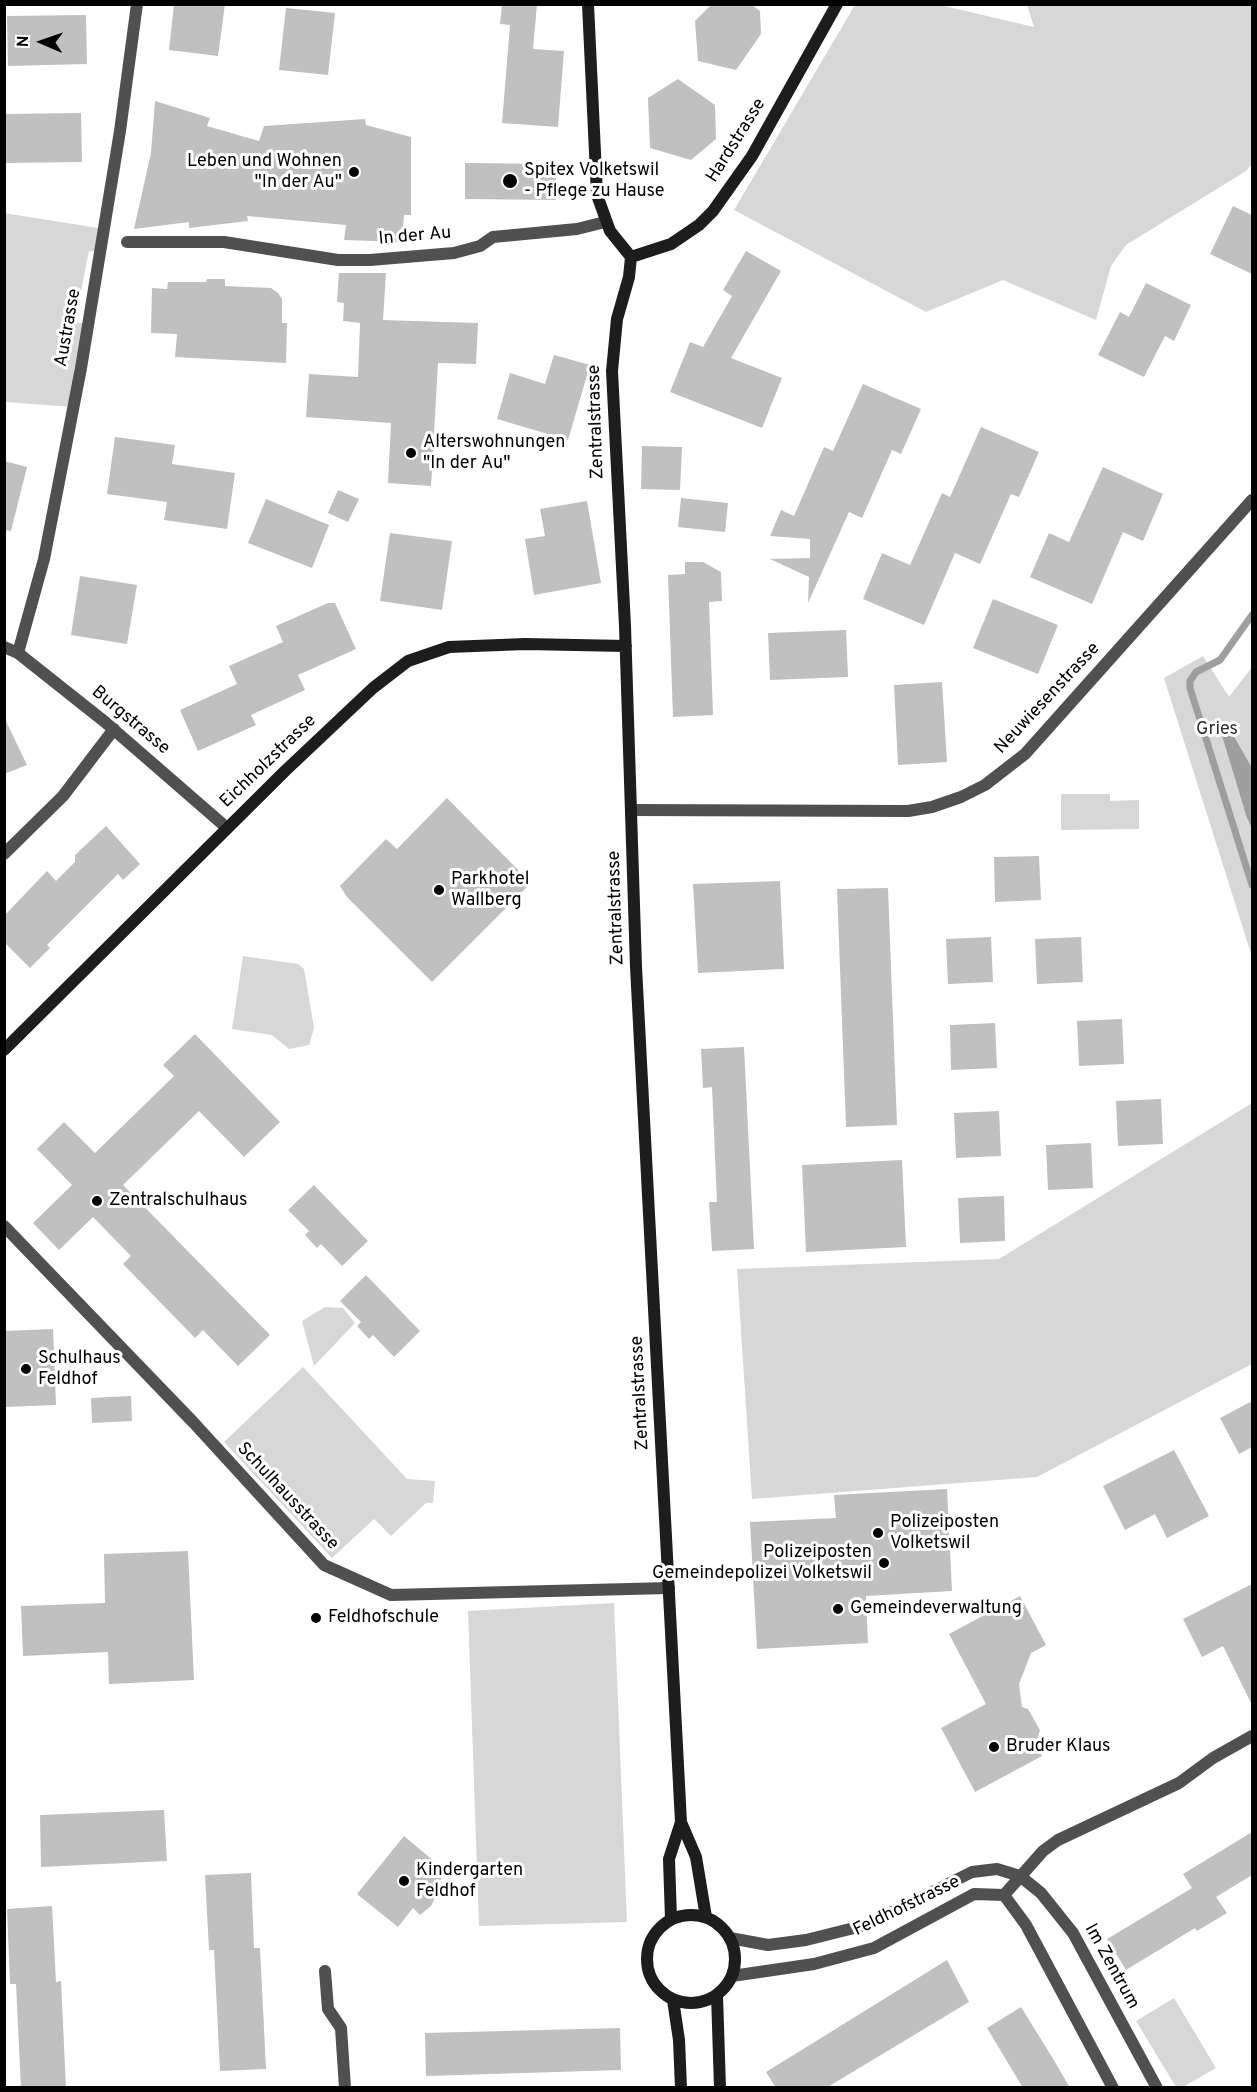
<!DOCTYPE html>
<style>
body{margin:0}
#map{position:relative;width:1257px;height:2092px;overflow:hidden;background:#fff;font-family:Overpass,sans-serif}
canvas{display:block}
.frame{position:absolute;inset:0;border:6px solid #000;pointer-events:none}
.north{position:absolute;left:12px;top:12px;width:60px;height:60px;-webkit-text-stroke:4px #fff;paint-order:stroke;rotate:272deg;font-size:16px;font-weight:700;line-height:24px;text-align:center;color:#000}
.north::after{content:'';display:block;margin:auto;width:21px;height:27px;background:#000;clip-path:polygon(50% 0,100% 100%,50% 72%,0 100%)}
</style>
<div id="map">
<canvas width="1257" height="2092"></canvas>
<div class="frame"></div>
<div class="north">N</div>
</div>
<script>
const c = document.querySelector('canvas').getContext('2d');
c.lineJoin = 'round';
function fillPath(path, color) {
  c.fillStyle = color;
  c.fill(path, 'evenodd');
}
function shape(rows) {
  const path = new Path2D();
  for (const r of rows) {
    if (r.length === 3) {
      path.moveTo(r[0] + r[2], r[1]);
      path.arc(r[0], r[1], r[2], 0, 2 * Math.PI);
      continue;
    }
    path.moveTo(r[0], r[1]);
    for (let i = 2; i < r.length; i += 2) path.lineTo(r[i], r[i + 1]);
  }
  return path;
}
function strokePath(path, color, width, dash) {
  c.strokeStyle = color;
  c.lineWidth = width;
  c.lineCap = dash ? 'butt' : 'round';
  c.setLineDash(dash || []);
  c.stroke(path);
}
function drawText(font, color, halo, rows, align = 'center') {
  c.font = font + ' Overpass,sans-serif';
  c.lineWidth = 6;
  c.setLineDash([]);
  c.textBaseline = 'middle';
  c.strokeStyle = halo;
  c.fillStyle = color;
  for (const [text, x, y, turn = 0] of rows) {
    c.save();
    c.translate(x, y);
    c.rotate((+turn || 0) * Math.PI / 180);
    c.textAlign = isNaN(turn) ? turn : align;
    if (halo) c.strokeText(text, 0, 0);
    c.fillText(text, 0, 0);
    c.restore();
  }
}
const green = shape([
 [855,5,940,5,1034,27,1027,5,1252,5,1252,164,1246,171,1126,245,1111,266,1096,320,1003,280,926,312,734,210],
 [4,213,104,229,100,252,89,251,75,322,88,324,73,407,5,402],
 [1203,656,1229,697,1252,667,1252,957,1164,678],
 [1061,794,1110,794,1110,801,1139,800,1139,829,1061,830],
 [243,956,298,964,304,969,314,1028,309,1045,289,1049,272,1035,232,1029],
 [1252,1103,1252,1364,1037,1477,752,1499,737,1269,999,1259],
 [325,1307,343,1308,355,1323,314,1366,302,1321],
 [303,1367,407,1479,435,1481,433,1503,426,1503,391,1536,374,1519,332,1558,224,1442],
 [614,1603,627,1922,479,1926,468,1611],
 [1174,1998,1216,2068,1183,2087,1176,2087,1136,2021]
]);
const water = shape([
 [1225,721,1252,768,1252,828,1247,818,1220,729]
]);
const stream = shape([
 [1252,615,1220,660,1196,672,1190,681,1190,688,1252,885]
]);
const building = shape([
 [174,4,225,4,218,56,169,50],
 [502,4,537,4,533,49,564,51,558,127,502,123,510,25,500,24],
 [712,4,751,4,760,11,761,34,736,70,698,61,695,21],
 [286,8,335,13,328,75,279,70],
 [86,15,87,64,8,66,7,16],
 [678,79,715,105,716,139,691,160,650,148,648,98],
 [155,101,210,118,207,126,259,141,264,126,365,119,366,125,411,137,411,215,404,215,402,242,344,240,346,225,247,216,248,221,189,228,189,222,134,229,151,153],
 [81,113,82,162,4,163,4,114],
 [465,163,556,164,556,200,465,199],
 [1233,206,1252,215,1252,274,1210,254],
 [746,251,781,271,731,358,782,378,762,428,670,392,690,342,703,347,732,296,723,290],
 [339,273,386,273,383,320,478,323,476,364,438,363,431,486,388,483,391,423,306,417,309,374,358,377,360,323,343,321,344,303,337,302],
 [207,279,225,279,225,286,271,288,278,293,282,299,282,323,287,323,286,363,175,357,177,334,151,333,152,288,167,289,168,282,206,282],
 [1146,283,1191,305,1174,341,1165,336,1144,377,1098,355,1120,312,1129,317],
 [554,355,590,365,568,440,497,419,510,373,545,384],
 [863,384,921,409,901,454,892,450,862,518,849,512,808,603,809,577,770,559,810,558,810,539,770,536,781,510,794,516,824,447,833,451],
 [981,427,1039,452,1019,497,1011,494,980,564,955,553,924,625,863,599,882,553,910,565,942,493,950,497],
 [115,437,175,445,172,464,235,473,227,529,164,520,167,502,107,494],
 [642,446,682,447,680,490,641,489],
 [4,461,27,467,11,531,4,530],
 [1103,467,1163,494,1143,541,1123,532,1092,604,1030,577,1049,533,1069,542],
 [338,490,359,499,348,522,328,513],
 [681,498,728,503,725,532,678,527],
 [266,499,329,525,312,568,248,543],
 [587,501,601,583,534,595,525,539,545,536,540,509],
 [390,533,452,541,442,610,380,601],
 [685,562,703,562,721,572,722,601,709,602,713,715,673,717,668,575,685,574],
 [80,576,137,585,127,644,71,635],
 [993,599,1058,625,1038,674,973,648],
 [328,603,335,603,356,649,298,675,305,690,251,715,256,725,198,751,180,710,237,684,229,666,283,642,276,626],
 [846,630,848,677,770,680,768,633],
 [942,682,947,762,898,765,894,685],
 [4,717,27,765,4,774],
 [447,798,531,883,432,982,347,897,340,886,386,839,397,849],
 [106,826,140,864,123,880,118,874,47,945,50,948,30,968,4,942,4,916,47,871,56,881,75,862,75,855],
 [1039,856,1041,900,995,902,994,857],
 [780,881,784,969,698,973,693,884],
 [888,888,897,1125,846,1127,837,889],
 [991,937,993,982,948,984,946,939],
 [1081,937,1083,982,1037,984,1035,939],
 [1122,1019,1124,1064,1079,1066,1077,1021],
 [995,1023,997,1068,951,1070,950,1025],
 [195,1034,280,1122,244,1157,199,1111,123,1185,270,1335,238,1366,203,1330,195,1338,123,1264,131,1256,93,1217,59,1250,33,1223,72,1185,37,1149,64,1122,95,1153,174,1076,163,1065],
 [744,1047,754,1249,712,1251,709,1202,717,1202,712,1087,703,1088,701,1049],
 [1161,1099,1163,1144,1118,1146,1116,1101],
 [999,1111,1001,1156,956,1158,954,1113],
 [1091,1143,1093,1188,1048,1190,1046,1145],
 [902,1160,906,1247,806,1252,802,1165],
 [314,1185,368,1241,342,1266,321,1244,317,1248,305,1235,309,1231,288,1210],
 [1004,1196,1005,1241,960,1243,958,1198],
 [366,1275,420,1331,394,1357,373,1335,369,1339,357,1326,361,1322,340,1301],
 [53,1329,56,1405,4,1407,4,1331],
 [131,1396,132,1421,92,1423,91,1398],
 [1252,1401,1252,1447,1239,1454,1220,1418],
 [1174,1450,1209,1516,1167,1538,1155,1514,1125,1530,1103,1486],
 [947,1489,952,1591,866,1596,868,1643,757,1649,750,1522,836,1518,834,1495],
 [188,1551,194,1680,109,1684,108,1652,23,1656,21,1606,105,1603,104,1554],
 [1252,1584,1252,1705,1223,1646,1202,1657,1183,1619],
 [1020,1596,1046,1645,1031,1653,1019,1684,1022,1707,1028,1709,1040,1730,1036,1745,1042,1756,975,1792,941,1728,986,1704,949,1634],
 [164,1810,167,1861,41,1867,40,1815],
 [1252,1832,1252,1875,1216,1897,1227,1913,1197,1931,1195,1928,1126,1970,1107,1939,1192,1888,1183,1874],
 [404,1836,447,1872,432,1890,437,1894,431,1906,420,1915,413,1908,398,1927,357,1894],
 [251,1873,254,1948,260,1948,266,2069,220,2071,214,1950,209,1950,205,1875],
 [52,1906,56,1982,61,1981,66,2088,21,2088,16,1984,10,1984,7,1909],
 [947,1960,969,2002,826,2088,776,2088,766,2072],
 [1021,2007,1055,2062,1070,2088,1023,2088,987,2028],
 [620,2028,621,2070,426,2076,425,2033]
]);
const street = shape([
 [127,242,224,242,338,260,370,260,454,253,480,246,493,237,577,229,605,222],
 [4,647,18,653,105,722,227,828],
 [18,653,44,559,81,368,120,131,137,4],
 [632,810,908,811,932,807,961,797,985,785,1025,754,1252,500],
 [4,854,63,796,114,729],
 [4,1226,193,1422,324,1565,391,1595,669,1588],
 [1004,1895,1043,1851,1058,1840,1179,1783,1213,1758,1252,1736],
 [1004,1895,1026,1925,1113,2088],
 [730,1938,768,1945,806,1940,866,1925,972,1872,997,1869,1020,1876,1041,1893,1073,1933,1157,2088],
 [325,1971,328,2009,341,2028,345,2088],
 [732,1976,814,1964,874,1948,974,1894,1004,1895]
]);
const secondary = shape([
 [588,4,597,195,610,231,631,257,629,277,617,319,612,371,625,626,636,967,681,1822,669,1859,671,1919],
 [631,257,671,244,699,225,713,211,752,156,837,4],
 [4,1050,285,771,373,688,408,661,449,647,525,644,626,646],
 [681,1822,696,1857,706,1917],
 [691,1959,44],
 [717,1995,720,2088],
 [673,2000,679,2040,681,2088]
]);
const markers = [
 [354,172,6,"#000"],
 [510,181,8,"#000"],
 [411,453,6,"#000"],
 [439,890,6,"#000"],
 [97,1201,6,"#000"],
 [26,1369,6,"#000"],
 [878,1533,6,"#000"],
 [884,1563,6,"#000"],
 [838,1609,6,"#000"],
 [316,1618,6,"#000"],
 [994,1747,6,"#000"],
 [404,1881,6,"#000"]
];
const streetNames = [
 ["Hardstrasse",737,141,-58],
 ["In der Au",415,237,-5],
 ["Austrasse",69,328,-80],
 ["Zentralstrasse",597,422,-92],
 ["Neuwiesenstrasse",1048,699,-47],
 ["Burgstrasse",130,721,40],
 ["Eichholzstrasse",269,762,-44],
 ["Zentralstrasse",617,908,-92],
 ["Zentralstrasse",641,1393,-93],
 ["Schulhausstrasse",287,1497,47],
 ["Feldhofstrasse",907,1907,-26],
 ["Im Zentrum",1111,1967,61]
];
const poiNames = [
 ["Leben und Wohnen",342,162,"right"],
 ["\"In der Au\"",342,183,"right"],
 ["Spitex Volketswil",524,171],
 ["- Pflege zu Hause",524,192],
 ["Alterswohnungen",423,443],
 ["\"In der Au\"",423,464],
 ["Parkhotel",451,880],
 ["Wallberg",451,901],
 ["Zentralschulhaus",109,1201],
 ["Schulhaus",38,1359],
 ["Feldhof",38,1380],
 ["Polizeiposten",890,1523],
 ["Volketswil",890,1544],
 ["Polizeiposten",872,1553,"right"],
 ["Gemeindepolizei Volketswil",872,1574,"right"],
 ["Gemeindeverwaltung",850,1609],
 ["Feldhofschule",328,1618],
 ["Bruder Klaus",1006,1747],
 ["Kindergarten",416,1871],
 ["Feldhof",416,1892]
];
const parkNames = [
 ["Gries",1217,730]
];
fillPath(green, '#d7d7d7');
fillPath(water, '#9e9e9e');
strokePath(stream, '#9e9e9e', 7);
fillPath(building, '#c0c0c0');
strokePath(street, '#505050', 12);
strokePath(secondary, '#1d1d1d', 12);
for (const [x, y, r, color] of markers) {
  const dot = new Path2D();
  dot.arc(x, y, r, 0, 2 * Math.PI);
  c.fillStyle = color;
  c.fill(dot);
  strokePath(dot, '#fff', 2);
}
drawText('18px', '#000', '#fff', streetNames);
drawText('18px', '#000', '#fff', poiNames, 'left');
drawText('18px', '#2e2e2e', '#fff', parkNames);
</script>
